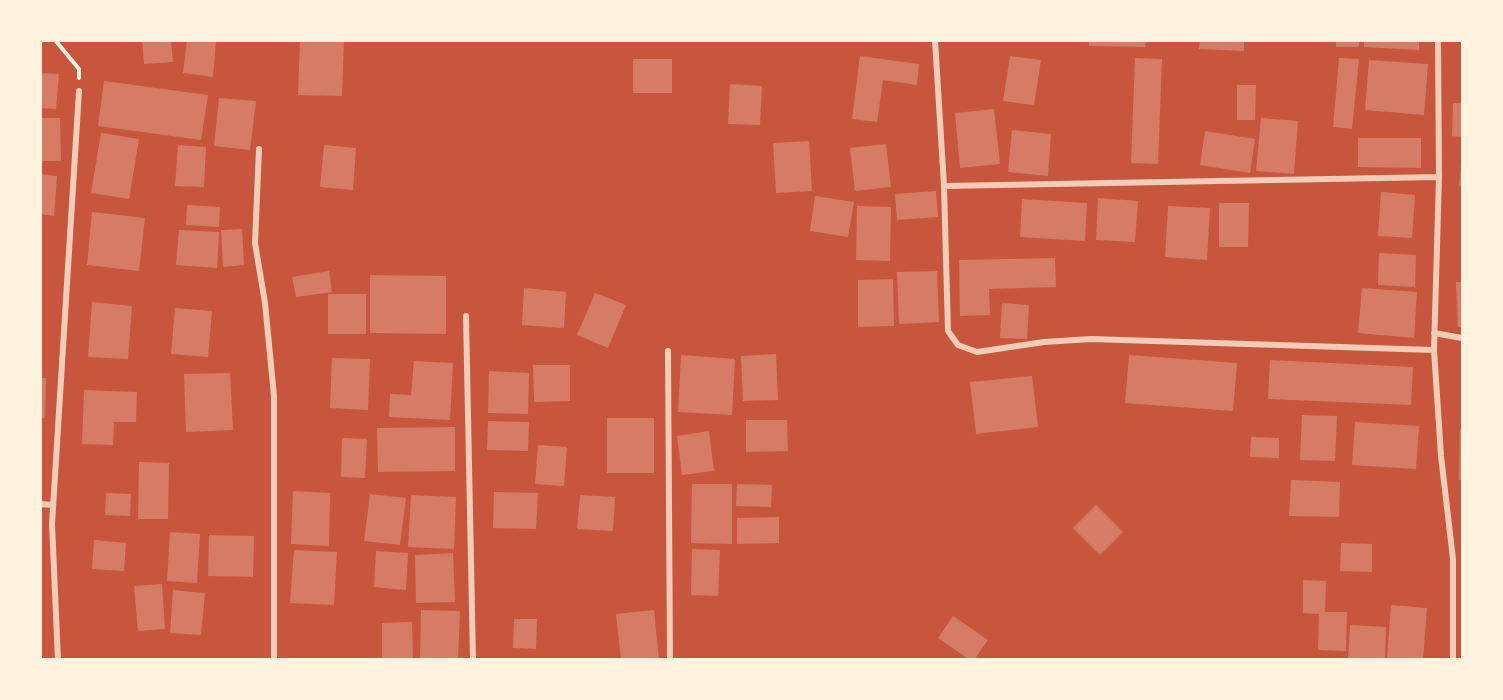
<!DOCTYPE html>
<style>
body{margin:0}
#map{position:relative;width:1503px;height:700px;overflow:hidden;background:#c8553d;font-family:"Golos Text",sans-serif}
canvas{display:block}
.frame{position:absolute;inset:0;border:42px solid #fff3e0;pointer-events:none}
</style>
<div id="map">
<canvas width="1503" height="700"></canvas>
<div class="frame"></div>
</div>
<script>
const c = document.querySelector('canvas').getContext('2d');
c.lineJoin = 'round';
function fillPath(path, color) {
  c.fillStyle = color;
  c.fill(path, 'evenodd');
}
function shape(rows) {
  const path = new Path2D();
  for (const r of rows) {
    path.moveTo(r[0], r[1]);
    for (let i = 2; i < r.length; i += 2) path.lineTo(r[i], r[i + 1]);
  }
  return path;
}
function strokePath(path, color, width, dash) {
  c.strokeStyle = color;
  c.lineWidth = width;
  c.lineCap = dash ? 'butt' : 'round';
  c.setLineDash(dash || []);
  c.stroke(path);
}
const building = shape([
 [142,40,171,40,173,62,144,64],
 [187,40,216,40,213,77,183,73],
 [300,40,344,40,342,96,298,95],
 [1089,40,1146,40,1145,47,1089,46],
 [1200,40,1244,40,1244,51,1199,49],
 [1336,40,1359,40,1359,47,1336,47],
 [1364,40,1419,40,1419,50,1364,47],
 [860,56,919,64,917,85,883,80,877,122,852,119],
 [1010,56,1041,60,1034,105,1003,101],
 [1135,58,1162,59,1158,164,1131,163],
 [1339,58,1359,59,1352,129,1333,127],
 [633,59,672,59,672,93,633,93],
 [1369,60,1428,64,1424,115,1365,110],
 [40,73,59,74,56,109,40,108],
 [104,81,208,95,201,140,98,126],
 [730,84,762,86,760,125,728,124],
 [1237,85,1256,85,1255,120,1237,120],
 [219,98,256,101,250,150,214,146],
 [1453,103,1462,103,1462,137,1452,136],
 [994,109,1000,164,960,168,955,113],
 [40,118,60,118,61,161,40,161],
 [1261,118,1298,121,1294,174,1256,171],
 [1012,130,1051,134,1048,176,1008,172],
 [1205,131,1255,139,1250,173,1200,165],
 [101,133,139,139,129,199,91,193],
 [1358,138,1421,138,1421,168,1358,167],
 [809,141,812,191,776,193,773,143],
 [886,144,891,187,855,191,850,148],
 [178,145,206,147,204,187,175,186],
 [324,145,356,148,353,190,320,187],
 [1461,164,1462,164,1462,187,1459,186],
 [40,174,57,176,54,216,40,214],
 [936,191,938,217,897,220,895,194],
 [1381,192,1415,195,1412,238,1378,236],
 [815,196,854,202,848,237,810,231],
 [1098,198,1138,201,1135,242,1096,240],
 [1022,199,1087,203,1085,241,1020,237],
 [1219,203,1249,203,1248,247,1219,247],
 [187,205,220,207,219,227,186,225],
 [857,206,891,207,890,261,856,260],
 [1168,206,1210,208,1207,260,1165,257],
 [92,212,145,218,139,271,87,265],
 [242,229,244,265,223,267,221,230],
 [179,230,219,232,217,268,176,265],
 [1379,253,1416,255,1415,287,1378,285],
 [1055,258,1056,287,989,289,990,315,960,316,959,260],
 [329,271,332,292,296,297,292,277],
 [937,271,939,322,899,324,897,272],
 [370,275,446,276,446,334,370,333],
 [893,279,894,326,858,327,858,280],
 [1456,282,1462,282,1462,327,1458,327],
 [524,288,566,292,564,328,522,325],
 [1362,288,1417,292,1414,338,1358,333],
 [595,293,626,305,608,348,577,335],
 [328,294,366,294,366,334,328,334],
 [92,302,132,306,128,359,88,357],
 [1002,303,1029,305,1027,339,1000,338],
 [175,308,212,311,208,357,171,354],
 [776,354,778,400,743,401,741,356],
 [681,355,735,359,732,415,678,412],
 [1129,355,1237,363,1233,411,1125,403],
 [332,358,370,359,368,410,330,408],
 [1270,360,1413,367,1411,405,1268,399],
 [414,361,453,363,450,420,389,417,390,394,411,395],
 [533,365,570,365,570,401,534,402],
 [489,371,529,373,528,414,488,413],
 [230,373,233,430,186,432,184,374],
 [1032,376,1038,427,976,434,970,382],
 [40,378,46,378,45,418,40,418],
 [84,390,137,392,136,422,114,422,113,445,82,444],
 [1302,415,1337,416,1335,461,1300,460],
 [607,418,654,418,654,473,607,473],
 [746,420,787,420,788,451,746,452],
 [488,421,529,422,528,451,487,450],
 [1355,422,1419,426,1416,469,1352,465],
 [455,427,455,471,378,472,377,428],
 [1460,429,1462,429,1462,480,1459,480],
 [709,431,714,471,682,475,677,436],
 [1251,437,1279,438,1279,458,1250,457],
 [342,438,367,439,365,478,341,477],
 [538,445,567,447,564,486,535,484],
 [139,462,169,463,168,519,138,519],
 [1291,480,1340,482,1339,517,1289,516],
 [692,484,732,484,732,544,691,543],
 [737,484,772,485,771,507,736,506],
 [293,491,330,493,329,546,291,544],
 [494,492,538,493,536,529,493,528],
 [106,493,131,494,130,516,105,515],
 [370,494,406,498,400,545,364,541],
 [411,495,456,497,454,549,408,547],
 [580,495,615,497,613,531,577,529],
 [1096,505,1123,532,1100,555,1073,528],
 [779,517,779,543,737,544,737,518],
 [170,532,200,534,197,583,167,581],
 [209,535,254,536,253,577,208,576],
 [94,540,126,543,124,571,92,569],
 [1341,543,1372,544,1372,572,1340,571],
 [692,549,720,550,718,596,691,595],
 [294,550,337,552,334,605,290,603],
 [376,551,408,553,406,590,374,587],
 [453,553,455,602,416,603,415,555],
 [1303,580,1326,581,1325,612,1347,612,1346,651,1318,650,1319,614,1303,613],
 [162,584,165,629,138,631,134,586],
 [173,590,205,593,201,635,170,633],
 [1391,605,1427,608,1423,660,1387,658],
 [421,610,460,611,458,660,420,660],
 [654,610,659,660,621,660,616,614],
 [953,616,988,640,974,660,970,660,938,638],
 [514,619,537,619,536,649,513,648],
 [412,622,413,660,382,660,382,623],
 [1350,625,1386,627,1385,660,1348,660]
]);
const path = shape([
 [55,40,79,69,79,78]
]);
const minor = shape([
 [935,40,944,186,948,331,958,345,977,352,1044,342,1091,339,1434,350],
 [1438,40,1439,177,1434,350,1441,456,1453,559,1453,660],
 [259,149,255,243,265,303,274,396,274,660],
 [944,186,1439,177],
 [466,316,473,660],
 [1434,333,1462,338],
 [668,351,670,660],
 [40,504,53,505],
 [58,660,52,524,79,91]
]);
fillPath(building, '#d67c66');
strokePath(path, '#fff3e0', 4);
strokePath(minor, '#f1ccb7', 6);
</script>
